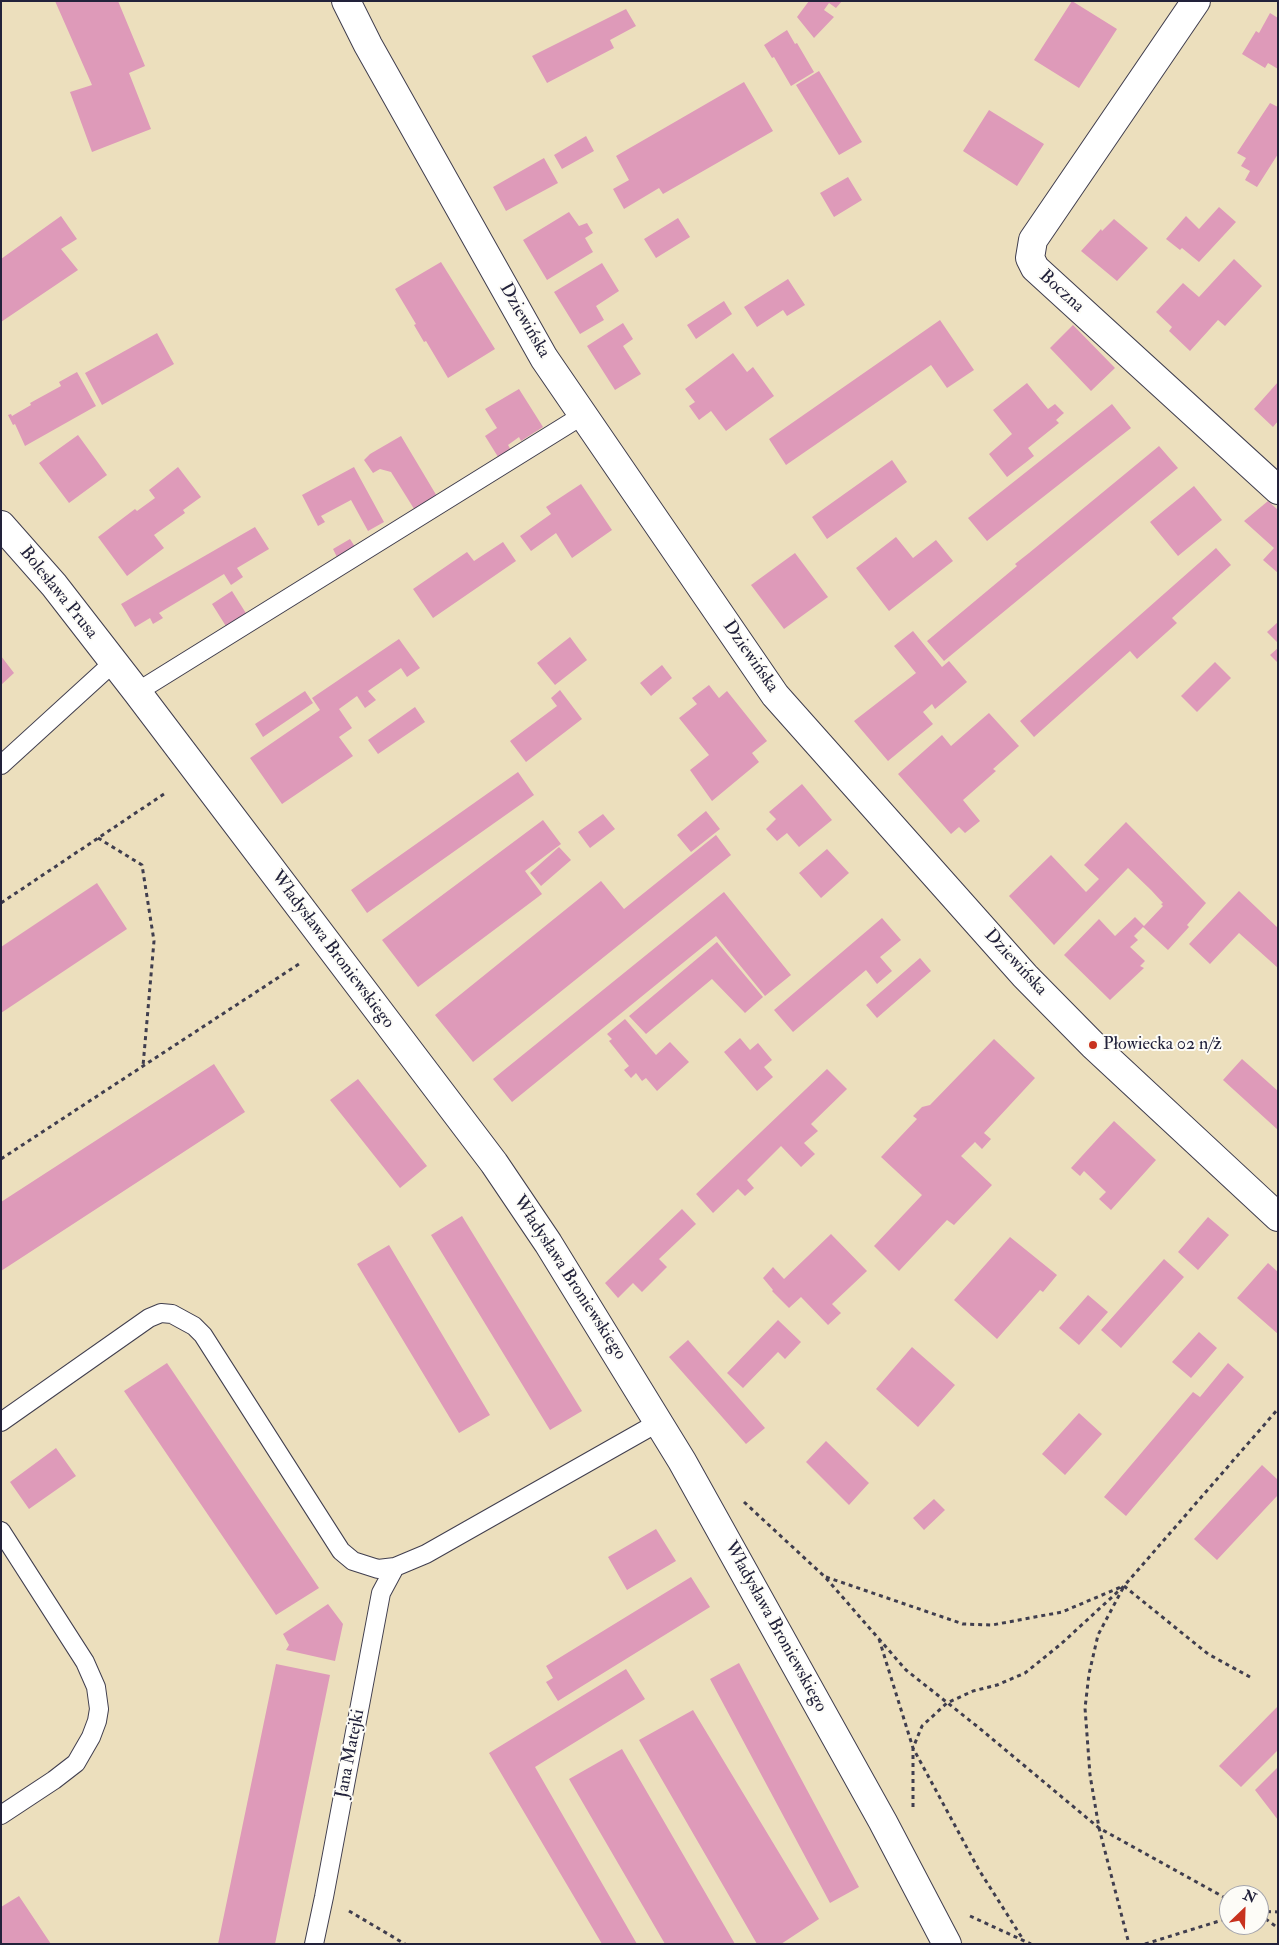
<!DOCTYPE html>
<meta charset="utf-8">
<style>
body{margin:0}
#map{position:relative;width:1279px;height:1945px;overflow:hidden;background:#ecdfbd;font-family:"IM FELL Double Pica",serif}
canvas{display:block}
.frame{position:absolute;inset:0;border:2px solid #22223b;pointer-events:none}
.north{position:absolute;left:1219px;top:1885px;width:50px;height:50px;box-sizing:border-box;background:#fdfcf7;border:1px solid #a5a5ac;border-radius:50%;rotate:24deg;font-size:14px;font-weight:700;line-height:20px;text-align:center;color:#22223b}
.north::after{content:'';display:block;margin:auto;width:18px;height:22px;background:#c8321e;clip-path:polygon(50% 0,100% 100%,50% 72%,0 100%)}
</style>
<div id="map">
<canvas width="1279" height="1945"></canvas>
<div class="frame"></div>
<div class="north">N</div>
</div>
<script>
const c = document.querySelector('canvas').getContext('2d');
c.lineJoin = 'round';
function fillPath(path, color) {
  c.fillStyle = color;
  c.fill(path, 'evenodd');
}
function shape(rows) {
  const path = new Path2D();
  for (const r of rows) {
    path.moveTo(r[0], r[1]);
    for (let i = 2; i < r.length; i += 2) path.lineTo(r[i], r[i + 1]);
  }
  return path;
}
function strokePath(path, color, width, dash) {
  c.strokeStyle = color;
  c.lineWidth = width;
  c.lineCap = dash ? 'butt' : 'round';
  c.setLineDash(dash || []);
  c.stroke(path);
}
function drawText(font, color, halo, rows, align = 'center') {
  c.font = font + ' "IM FELL Double Pica",serif';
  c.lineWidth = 4;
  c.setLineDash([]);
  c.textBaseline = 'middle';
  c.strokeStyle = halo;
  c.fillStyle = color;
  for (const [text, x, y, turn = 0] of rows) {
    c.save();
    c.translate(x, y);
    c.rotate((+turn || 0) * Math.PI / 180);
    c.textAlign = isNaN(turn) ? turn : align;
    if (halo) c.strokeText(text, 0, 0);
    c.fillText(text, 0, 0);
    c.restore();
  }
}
const building = shape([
 [55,1,118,1,145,66,129,73,151,129,92,152,70,92,92,85],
 [809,1,842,1,836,8,829,3,824,10,834,17,814,38,797,17],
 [1072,1,1117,29,1079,88,1034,60],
 [626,9,636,26,610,40,614,48,547,83,532,56],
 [1270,13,1278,18,1278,69,1268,63,1265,68,1242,54,1256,31,1259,33],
 [787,30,795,44,797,43,814,72,791,86,774,57,772,58,764,45],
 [819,71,862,142,839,155,796,85],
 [744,82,773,131,663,194,659,188,624,209,613,189,629,180,616,156],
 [1270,103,1278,107,1278,154,1257,187,1245,180,1250,171,1241,166,1246,158,1237,153],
 [989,110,1044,144,1017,186,963,151],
 [586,136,594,151,562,169,554,155],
 [544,158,558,183,506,211,493,187],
 [848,177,862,200,834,217,820,193],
 [1219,207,1236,222,1199,262,1182,248,1180,250,1166,239,1186,216,1199,229],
 [569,212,579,226,587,223,593,233,585,238,593,252,547,280,523,240],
 [61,216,77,239,61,249,78,270,1,322,1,259],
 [678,218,690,237,656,258,644,239],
 [1114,219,1148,248,1117,281,1081,251,1101,229,1102,231],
 [1234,259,1262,286,1225,326,1218,320,1190,351,1169,331,1172,327,1156,312,1183,283,1199,297],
 [441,262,495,349,448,378,426,341,424,342,414,325,416,324,395,289],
 [602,263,619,291,596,306,604,320,580,334,554,292],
 [788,279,805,305,787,316,783,310,757,327,744,307],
 [724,301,732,314,696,339,687,325],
 [940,320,974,370,947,388,931,365,786,465,769,439],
 [623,323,633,339,623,346,641,374,615,390,587,346],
 [1073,325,1115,368,1091,391,1050,348],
 [157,333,174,364,102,405,85,373],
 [733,353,747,372,753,367,774,396,726,431,711,411,699,420,689,406,695,402,685,389],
 [77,372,96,406,25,446,15,424,13,425,8,415,11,414,12,416,31,405,30,403,61,386,59,382],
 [1278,382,1278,421,1273,427,1254,409],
 [1027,383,1048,409,1055,404,1064,413,1056,420,1059,423,1028,448,1034,456,1007,477,989,454,1012,434,993,410],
 [519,389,543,427,521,441,519,437,508,445,512,452,500,460,485,436,497,428,485,409],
 [1112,404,1131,428,987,541,968,518],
 [78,435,107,475,69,503,39,463],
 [401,436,438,498,416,512,391,472,380,469,373,473,364,460,370,454],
 [1159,446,1178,468,944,661,927,641,1017,566,1015,564,1029,553],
 [892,460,907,482,827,539,812,517],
 [178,467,201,497,183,510,185,513,154,535,164,548,127,576,98,537,135,509,137,511,155,498,149,490],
 [354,467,384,522,368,531,351,500,321,516,325,522,318,526,302,495],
 [581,484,612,530,572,558,556,533,531,551,520,536,551,514,546,507],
 [1194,486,1222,520,1178,556,1150,522],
 [1268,501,1278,510,1278,573,1263,560,1274,548,1244,521],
 [255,527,269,549,237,568,243,577,231,585,224,574,159,613,163,618,153,624,150,618,135,627,121,604],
 [896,537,913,558,936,540,953,561,889,611,856,568],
 [350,539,357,550,339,561,333,549],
 [503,542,516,561,433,618,413,589,467,552,474,561],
 [1216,548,1231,565,1172,618,1177,623,1137,659,1130,651,1034,737,1020,721],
 [795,553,828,597,784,629,751,585],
 [232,591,249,618,229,631,212,604],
 [1278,622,1278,643,1267,632],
 [913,631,942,667,949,661,967,682,935,709,932,704,923,712,933,724,888,761,854,721,916,673,894,646],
 [570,637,587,660,555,685,537,663],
 [399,639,420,668,407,677,401,668,368,691,376,700,365,708,357,696,339,709,352,728,339,737,353,756,282,804,250,758,320,710,312,698],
 [1278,648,1278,663,1270,655],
 [1,656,14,673,1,685],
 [1215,662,1231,678,1197,712,1181,696],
 [662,665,672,678,651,696,640,683],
 [709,685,719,698,727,691,767,741,752,753,759,762,712,801,690,770,709,755,679,718,697,704,692,698],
 [560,690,582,719,526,762,510,741,557,706,551,698],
 [305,691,313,703,263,737,255,724],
 [415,707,425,722,378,754,368,740],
 [989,713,1019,746,993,769,996,771,963,800,980,821,965,833,959,827,951,834,898,774,942,735,951,746],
 [518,772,534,795,367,913,351,890],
 [802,784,832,820,799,847,787,833,777,841,766,829,776,819,769,812],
 [706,811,720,829,691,852,677,835],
 [603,814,615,829,590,848,578,832],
 [543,820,561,844,525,871,542,894,418,987,382,940],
 [1126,822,1206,903,1187,925,1189,927,1168,950,1143,927,1134,936,1138,940,1130,947,1145,961,1140,966,1144,968,1110,1000,1064,955,1099,919,1115,936,1135,917,1144,926,1163,906,1161,904,1163,903,1151,890,1128,868,1054,945,1009,896,1051,855,1086,892,1099,879,1084,865],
 [716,835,731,855,473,1062,435,1015,601,881,624,909],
 [559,847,571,860,541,886,530,873],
 [827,849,849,873,821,898,799,873],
 [97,883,127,929,1,1013,1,947],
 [1239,891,1278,928,1278,968,1239,933,1210,964,1189,944],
 [724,892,791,975,765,996,716,936,512,1102,493,1079],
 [882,918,901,940,880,957,892,971,877,984,866,970,793,1032,774,1010],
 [717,942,763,997,745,1013,712,979,646,1034,629,1016],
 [920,958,931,971,877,1018,866,1005],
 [625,1019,656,1055,670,1042,689,1062,657,1091,646,1078,642,1081,636,1073,631,1078,624,1070,629,1066,609,1041,612,1039,607,1034],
 [740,1038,750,1050,758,1043,772,1060,764,1067,773,1077,757,1091,724,1052],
 [994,1039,1035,1078,984,1133,991,1139,982,1149,975,1142,961,1156,992,1185,954,1225,947,1220,899,1271,874,1246,922,1195,881,1157,917,1119,913,1116,922,1107,930,1105],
 [1242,1059,1278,1091,1278,1130,1223,1080],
 [214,1064,245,1112,1,1271,1,1202],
 [827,1069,847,1089,811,1124,818,1131,804,1143,815,1154,801,1167,781,1146,747,1180,754,1188,745,1196,738,1189,713,1213,696,1194],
 [358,1079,427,1166,400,1188,330,1100],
 [1114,1121,1156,1160,1111,1210,1099,1199,1106,1192,1084,1171,1080,1176,1071,1168],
 [682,1209,696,1224,659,1259,667,1267,642,1292,633,1283,618,1298,605,1283],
 [462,1216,582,1411,550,1430,431,1235],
 [1208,1217,1229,1235,1198,1270,1178,1252],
 [831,1234,867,1271,832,1304,841,1313,828,1325,801,1297,789,1308,772,1291,773,1290,763,1278,773,1267,784,1279],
 [1010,1237,1057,1275,1043,1292,1040,1290,997,1339,954,1300],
 [389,1245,490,1415,459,1433,357,1264],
 [1164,1259,1184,1277,1121,1348,1101,1330],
 [1268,1263,1278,1272,1278,1334,1237,1298],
 [1088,1295,1108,1312,1079,1345,1059,1328],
 [778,1320,801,1342,785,1359,778,1352,743,1388,727,1373],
 [1199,1332,1217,1348,1191,1378,1172,1362],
 [688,1340,765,1428,746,1444,669,1357],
 [912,1347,955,1385,918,1427,876,1389],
 [167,1363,319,1588,276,1615,124,1391],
 [1228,1363,1244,1377,1126,1516,1104,1497,1193,1392,1200,1397],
 [1079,1413,1102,1434,1065,1475,1042,1454],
 [826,1441,869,1483,849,1505,806,1462],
 [56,1448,76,1476,29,1509,10,1482],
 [1262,1465,1278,1480,1278,1495,1217,1560,1194,1539],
 [934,1499,945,1510,924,1530,913,1518],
 [656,1529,676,1561,627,1590,608,1557],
 [691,1577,710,1607,558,1701,546,1682,553,1678,546,1666],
 [328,1604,343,1624,335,1661,286,1650,289,1645,283,1634],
 [739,1663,859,1887,830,1903,710,1679],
 [276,1664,330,1675,275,1944,218,1944],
 [626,1669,645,1699,535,1767,637,1944,602,1944,489,1753],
 [1278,1706,1278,1750,1241,1787,1219,1766],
 [693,1710,819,1919,781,1944,757,1944,639,1740],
 [622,1749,735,1944,665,1944,569,1779],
 [1278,1767,1278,1820,1255,1790],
 [19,1896,51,1944,1,1944,1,1907]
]);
const path = shape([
 [98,838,142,865,154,941,143,1066],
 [1,903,164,794],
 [1,1159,302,962],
 [744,1502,825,1577,906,1670,978,1727,1099,1828,1229,1900],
 [826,1577,963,1624,992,1625,1062,1612,1121,1587],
 [1124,1586,1208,1654,1250,1677],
 [1123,1588,1098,1635,1089,1674,1085,1708,1090,1775,1099,1828,1129,1944],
 [879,1639,913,1748,979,1870,1024,1941],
 [913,1807,913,1748,922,1726,947,1703,973,1691,997,1685,1025,1673,1061,1644,1124,1586,1278,1409],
 [349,1911,405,1944],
 [1259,1911,1278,1912],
 [1259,1914,1278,1928],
 [970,1916,1031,1944],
 [1145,1944,1229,1918]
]);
const lane = shape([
 [137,692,583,415],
 [1,765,114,662],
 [1,1422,149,1318,161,1313,172,1314,194,1326,203,1335,341,1551,353,1561,378,1569,395,1567,426,1554,659,1422],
 [1,1531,85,1662,96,1687,99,1709,97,1721,91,1737,76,1763,54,1780,1,1815],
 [314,1944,324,1897,381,1593,395,1567]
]);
const street = shape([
 [346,1,368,45,544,358,775,695,1025,976,1093,1045,1278,1217],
 [1196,1,1033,240,1030,258,1035,268,1278,490],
 [1,525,54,585,137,692,494,1163,548,1243,682,1461,883,1822,947,1944]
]);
const markers = [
 [1093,1045,5,"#c8321e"]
];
const streetNames = [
 ["Boczna",1061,292,42],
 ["Dziewińska",524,321,60],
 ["Bolesława Prusa",58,593,51],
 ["Dziewińska",750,657,55],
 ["Władysława Broniewskiego",332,950,53],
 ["Dziewińska",1015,963,47],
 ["Władysława Broniewskiego",569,1278,57],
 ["Władysława Broniewskiego",775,1627,61],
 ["Jana Matejki",351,1754,-79]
];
const poiNames = [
 ["Płowiecka 02 n/ż",1103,1045]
];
fillPath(building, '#de9ab9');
strokePath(lane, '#403e4e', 20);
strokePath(street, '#403e4e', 30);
strokePath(path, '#403e4e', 3, [4, 4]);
strokePath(lane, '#fff', 18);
strokePath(street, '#fff', 28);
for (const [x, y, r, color] of markers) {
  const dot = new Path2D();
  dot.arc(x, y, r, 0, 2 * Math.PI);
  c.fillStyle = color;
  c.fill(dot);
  strokePath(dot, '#fdfcf7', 2);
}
drawText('18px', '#22223b', '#fdfcf7', streetNames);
drawText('18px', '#22223b', '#fdfcf7', poiNames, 'left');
</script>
